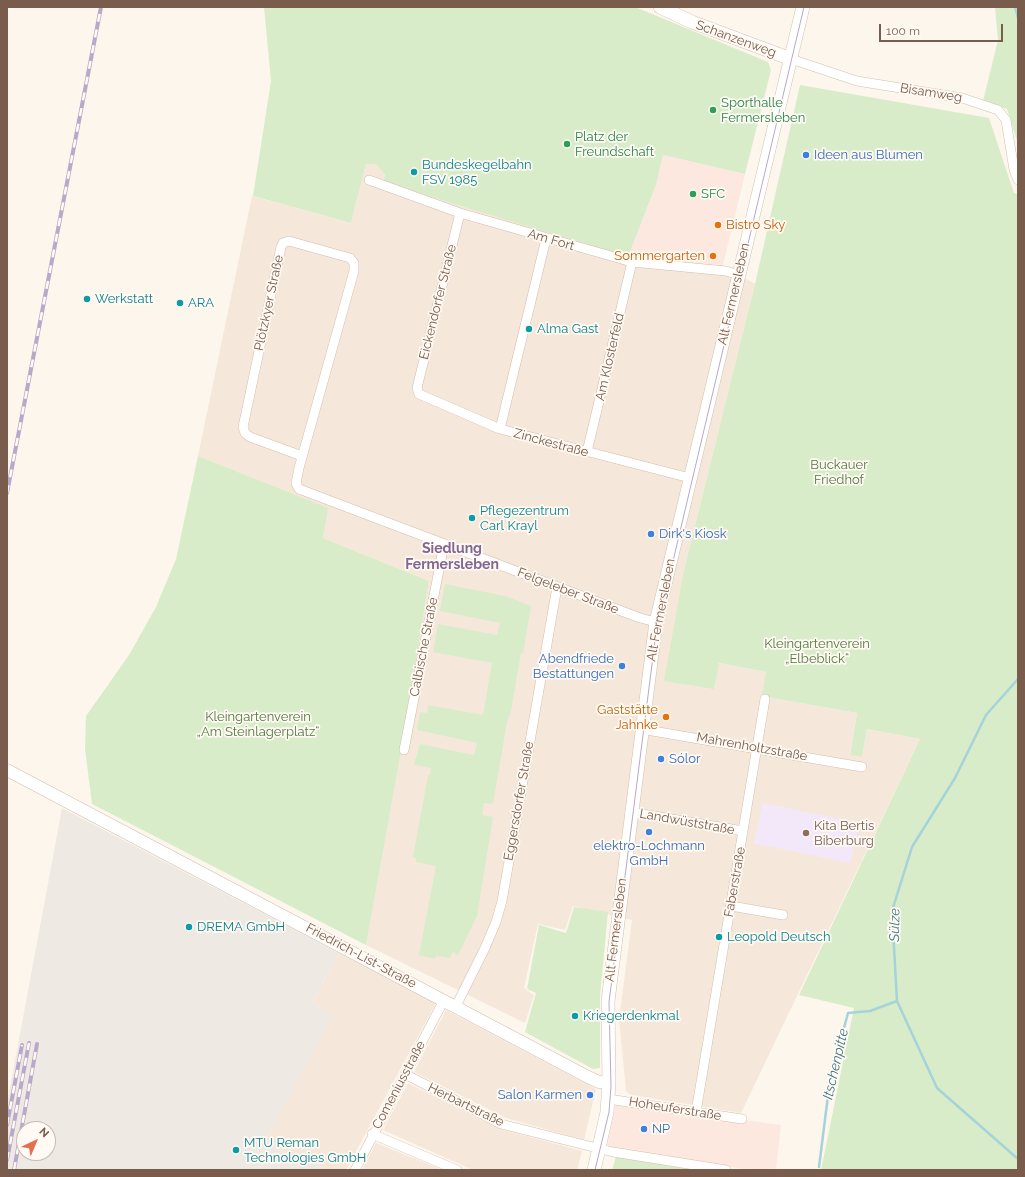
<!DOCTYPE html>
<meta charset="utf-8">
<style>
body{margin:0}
#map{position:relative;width:1025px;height:1177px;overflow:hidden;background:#fdf6ec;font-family:Raleway,sans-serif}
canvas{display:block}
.frame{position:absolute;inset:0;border:8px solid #7a5c4d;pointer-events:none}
.north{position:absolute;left:16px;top:1121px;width:40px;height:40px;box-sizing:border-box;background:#fffaf3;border:1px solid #cabbb1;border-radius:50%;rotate:44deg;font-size:11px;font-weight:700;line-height:16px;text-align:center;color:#7a5c4d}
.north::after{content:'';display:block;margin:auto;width:14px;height:18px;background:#e76f51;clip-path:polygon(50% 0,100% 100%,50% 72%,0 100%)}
.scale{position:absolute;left:879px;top:24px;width:124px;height:18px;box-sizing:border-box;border:2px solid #7a5c4d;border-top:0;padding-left:5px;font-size:12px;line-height:14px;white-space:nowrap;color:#7a5c4d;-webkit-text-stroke:3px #fffaf3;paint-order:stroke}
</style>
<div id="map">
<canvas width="1025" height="1177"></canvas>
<div class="frame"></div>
<div class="north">N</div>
<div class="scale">100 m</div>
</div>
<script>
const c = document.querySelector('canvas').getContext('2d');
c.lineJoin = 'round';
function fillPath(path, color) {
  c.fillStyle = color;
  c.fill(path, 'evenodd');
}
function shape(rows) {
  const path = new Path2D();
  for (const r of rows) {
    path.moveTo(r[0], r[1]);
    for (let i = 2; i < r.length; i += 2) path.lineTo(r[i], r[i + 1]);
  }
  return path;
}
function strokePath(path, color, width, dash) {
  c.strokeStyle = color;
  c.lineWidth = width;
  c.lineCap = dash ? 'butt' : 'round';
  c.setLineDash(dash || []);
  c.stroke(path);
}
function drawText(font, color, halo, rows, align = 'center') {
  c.font = font + ' Raleway,sans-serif';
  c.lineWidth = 3.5;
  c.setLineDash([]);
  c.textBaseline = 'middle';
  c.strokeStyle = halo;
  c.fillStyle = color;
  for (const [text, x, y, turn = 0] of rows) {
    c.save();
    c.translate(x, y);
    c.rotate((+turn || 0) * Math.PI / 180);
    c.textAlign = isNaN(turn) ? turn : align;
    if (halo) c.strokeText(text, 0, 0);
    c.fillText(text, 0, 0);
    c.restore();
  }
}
const residential = shape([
 [366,164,376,164,385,175,383,181,628,257,723,265,755,284,684,570,714,689,718,663,766,672,763,696,857,713,850,754,862,757,867,729,920,739,741,1113,631,1095,626,1091,619,1019,632,920,573,906,565,930,538,924,524,988,534,995,525,1023,366,945,429,581,323,538,327,508,198,456,252,196,351,223],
 [339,953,436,1003,347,1168,344,1170,330,1170,264,1143,332,1015,312,1002],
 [446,1010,596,1089,584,1140,506,1118,414,1072],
 [408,1083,500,1129,582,1151,577,1170,473,1170,383,1130],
 [376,1143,443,1170,362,1170]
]);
const commercial = shape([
 [663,155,745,174,723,265,628,257,656,185],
 [616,1103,781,1125,776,1170,754,1170,664,1158,607,1147]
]);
const industrial = shape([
 [62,808,339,953,312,1002,333,1015,264,1143,330,1170,7,1170,7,1104],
 [24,1129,48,1129,48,1153,24,1153]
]);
const education = shape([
 [763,803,859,823,850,863,754,843]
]);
const green = shape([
 [264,7,635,7,768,62,771,70,745,174,663,155,656,185,628,257,383,182,385,175,376,164,366,164,351,223,253,196,271,81],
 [995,7,1018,7,1018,144,1007,109,983,101,998,40],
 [800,85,989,118,1014,193,1018,194,1018,1170,821,1170,854,1008,799,995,920,739,867,729,862,757,850,755,857,713,762,696,766,672,719,663,714,689,664,681,684,570,755,284],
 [198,456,328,508,323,538,429,581,400,756,366,945,92,804,85,749,86,716,129,655,156,607,176,559],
 [445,584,505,596,531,606,523,653,521,653,511,711,507,722,493,804,484,803,482,815,493,817,477,916,458,955,453,952,450,958,436,956,435,959,419,955,436,866,416,862,416,858,413,857,428,775,430,775,431,768,414,765,420,744,474,755,477,743,417,730,420,712,427,713,428,705,483,715,492,663,433,652,438,624,497,635,500,623,440,611],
 [574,907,608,912,600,996,600,1068,593,1069,525,1032,536,993,527,989,539,925,566,933],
 [616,1157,694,1170,612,1170]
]);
const stream = shape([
 [1015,7,1018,18],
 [1018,679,986,715,955,778,912,847,892,911,897,1001,937,1088,1018,1159],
 [819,1167,830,1080,848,1013,870,1011,897,1001]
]);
const minor = shape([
 [791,59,857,81,962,98,998,110,1006,120,1014,170,1018,180],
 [369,180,460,213,632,262,726,271,739,275],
 [460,213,417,388,419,394,500,429,690,478],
 [500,429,546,239],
 [587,452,632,262],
 [302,456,250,437,245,433,243,427,281,247,283,243,289,241,350,258,354,263,354,271,299,468,296,483,299,489,640,618,656,622],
 [641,729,862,767],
 [404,750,444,544],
 [630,812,743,831],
 [731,906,783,915],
 [456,1006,485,948,496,922,502,901,557,587],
 [405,1074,501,1124,613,1152,726,1170],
 [608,1099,742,1119],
 [696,1112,765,699],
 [372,1134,457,1170],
 [355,1170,444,1000]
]);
const tertiary = shape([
 [7,770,588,1077,599,1082,609,1083]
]);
const secondary = shape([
 [660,7,692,22,791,59],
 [594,1170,607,1112,609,1083,608,1001,656,622,803,7]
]);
const tram = shape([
 [595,1170,609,1112,611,1086,609,1002,656,633,804,7]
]);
const rail = shape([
 [7,493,101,7],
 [7,1125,22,1045],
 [7,1160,29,1043],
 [14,1170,37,1044]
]);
const markers = [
 [713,110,4,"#2e9e5b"],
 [567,144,4,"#2e9e5b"],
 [806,155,4,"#3f7fe0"],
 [414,172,4,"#0f9aa8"],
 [693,194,4,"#2e9e5b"],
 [718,225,4,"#e8710a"],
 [713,256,4,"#e8710a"],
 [87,299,4,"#0f9aa8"],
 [180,303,4,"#0f9aa8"],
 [529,329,4,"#0f9aa8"],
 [472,518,4,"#0f9aa8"],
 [651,534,4,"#3f7fe0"],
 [622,666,4,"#3f7fe0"],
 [666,717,4,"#e8710a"],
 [661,759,4,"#3f7fe0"],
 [649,832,4,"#3f7fe0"],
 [806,833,4,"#8d6e63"],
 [189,927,4,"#0f9aa8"],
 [719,937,4,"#0f9aa8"],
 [575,1016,4,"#0f9aa8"],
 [590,1095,4,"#3f7fe0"],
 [644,1129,4,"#3f7fe0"],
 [236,1150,4,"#0f9aa8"]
];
const streetNames = [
 ["Schanzenweg",736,39,20],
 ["Bisamweg",931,93,9],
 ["Am Fort",551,240,16],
 ["Alt Fermersleben",734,294,-77],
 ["Eickendorfer Straße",438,302,-76],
 ["Plötzkyer Straße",269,303,-78],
 ["Am Klosterfeld",610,357,-77],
 ["Zinckestraße",551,443,15],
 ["Felgeleber Straße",568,591,21],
 ["Alt Fermersleben",661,610,-79],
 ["Calbische Straße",424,647,-79],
 ["Mahrenholtzstraße",752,747,10],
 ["Eggersdorfer Straße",519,801,-80],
 ["Landwüststraße",687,822,10],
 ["Faberstraße",735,882,-80],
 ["Alt Fermersleben",616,930,-83],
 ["Friedrich-List-Straße",361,956,28],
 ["Comeniusstraße",399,1085,-62],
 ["Herbartstraße",466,1105,26],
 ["Hoheuferstraße",675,1109,9]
];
const leisureNames = [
 ["Sporthalle",721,103],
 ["Fermersleben",721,118],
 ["Platz der",575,137],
 ["Freundschaft",575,152],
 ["SFC",701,194]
];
const shopNames = [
 ["Ideen aus Blumen",814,155],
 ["Dirk's Kiosk",659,534],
 ["Abendfriede",614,659,"right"],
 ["Bestattungen",614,674,"right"],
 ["Sólor",669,759],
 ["elektro-Lochmann",649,846,"center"],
 ["GmbH",649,861,"center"],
 ["Salon Karmen",582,1095,"right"],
 ["NP",652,1129]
];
const cultureNames = [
 ["Bundeskegelbahn",422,165],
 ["FSV 1985",422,180],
 ["Werkstatt",95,299],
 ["ARA",188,303],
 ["Alma Gast",537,329],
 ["Pflegezentrum",480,511],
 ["Carl Krayl",480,526],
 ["DREMA GmbH",197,927],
 ["Leopold Deutsch",727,937],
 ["Kriegerdenkmal",583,1016],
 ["MTU Reman",244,1143],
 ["Technologies GmbH",244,1158]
];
const foodNames = [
 ["Bistro Sky",726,225,"left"],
 ["Sommergarten",705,256],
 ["Gaststätte",658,710],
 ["Jahnke",658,725]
];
const parkNames = [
 ["Buckauer",839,465],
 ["Friedhof",839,480],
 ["Kleingartenverein",817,644],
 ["„Elbeblick“",817,659],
 ["Kleingartenverein",258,717],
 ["„Am Steinlagerplatz“",258,732]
];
const educationNames = [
 ["Kita Bertis",814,826],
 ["Biberburg",814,841]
];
const neighbourhoodNames = [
 ["Siedlung",452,549],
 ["Fermersleben",452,565]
];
const waterNames = [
 ["Sülze",895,925,-89],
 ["Itschenpitte",836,1064,-77]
];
fillPath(residential, '#f5e8da');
fillPath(commercial, '#fde8e0');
fillPath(industrial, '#efe9e4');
fillPath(education, '#f3e8fa');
fillPath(green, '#d8ecc9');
strokePath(stream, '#a5d3da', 2.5);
strokePath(minor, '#d1beb0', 10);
strokePath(tertiary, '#d1beb0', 13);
strokePath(secondary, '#d6c0b0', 14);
strokePath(minor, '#fff', 9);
strokePath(tertiary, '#fff', 12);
strokePath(secondary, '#fff', 13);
strokePath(tram, '#b9a8c9', 1);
strokePath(rail, '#b9a8c9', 4);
strokePath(rail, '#fffaf3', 2.5, [8]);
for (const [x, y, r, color] of markers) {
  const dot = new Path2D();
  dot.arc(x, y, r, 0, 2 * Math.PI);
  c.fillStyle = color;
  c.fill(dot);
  strokePath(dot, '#fffaf3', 1.5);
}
drawText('13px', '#7a5c4d', '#fffaf3', streetNames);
drawText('13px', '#27864d', '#fffaf3', leisureNames, 'left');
drawText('13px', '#366cbe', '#fffaf3', shopNames, 'left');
drawText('13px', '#0d838f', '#fffaf3', cultureNames, 'left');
drawText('13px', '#c56008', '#fffaf3', foodNames, 'right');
drawText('13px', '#537a41', '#fffaf3', parkNames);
drawText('13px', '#785e54', '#fffaf3', educationNames, 'left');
drawText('bold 14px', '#846695', '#fffaf3', neighbourhoodNames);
drawText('italic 14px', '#437c86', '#fffaf3', waterNames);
</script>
